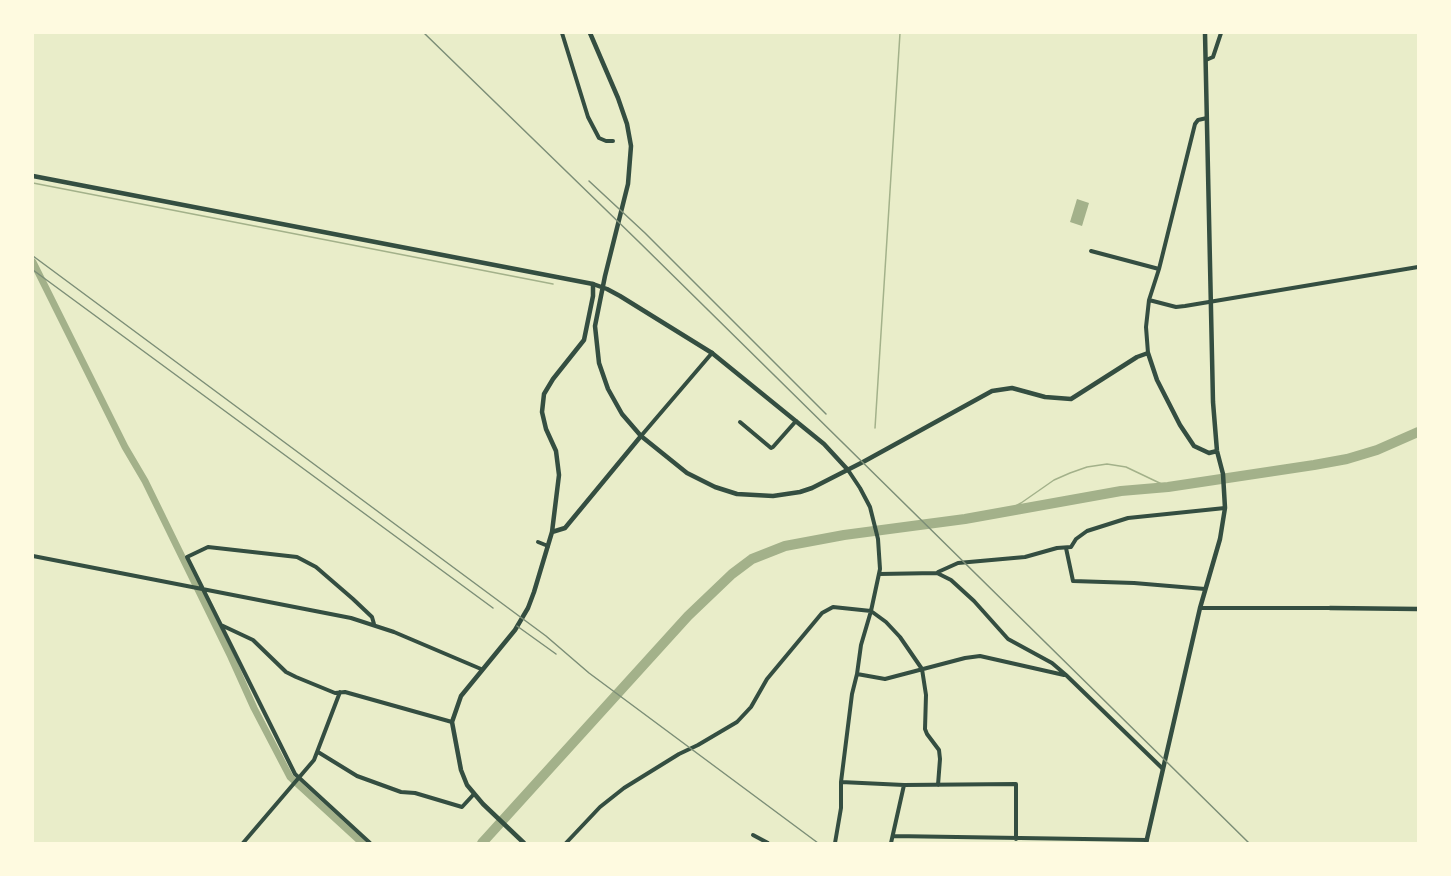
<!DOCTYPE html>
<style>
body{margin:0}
#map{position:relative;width:1451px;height:876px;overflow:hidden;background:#e9edc9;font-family:"Public Sans",sans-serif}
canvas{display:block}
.frame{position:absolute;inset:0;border:34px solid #fefae0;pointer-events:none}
</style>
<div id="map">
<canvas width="1451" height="876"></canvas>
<div class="frame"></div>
</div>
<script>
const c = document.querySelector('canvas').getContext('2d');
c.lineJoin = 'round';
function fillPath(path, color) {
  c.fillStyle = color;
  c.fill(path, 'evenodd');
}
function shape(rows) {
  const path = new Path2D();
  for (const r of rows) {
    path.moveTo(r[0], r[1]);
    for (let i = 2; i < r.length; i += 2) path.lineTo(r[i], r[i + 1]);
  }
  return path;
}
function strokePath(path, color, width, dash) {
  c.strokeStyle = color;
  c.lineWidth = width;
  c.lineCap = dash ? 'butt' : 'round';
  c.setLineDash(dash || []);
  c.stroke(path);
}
const water = shape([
 [1077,199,1089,203,1082,226,1070,222]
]);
const stream = shape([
 [33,183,553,284],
 [875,428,900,33],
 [994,514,1005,512,1021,503,1054,480,1070,473,1087,467,1107,464,1126,467,1168,487]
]);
const canal = shape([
 [33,262,125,447,145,481,231,657,254,708,290,777,362,843]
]);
const river = shape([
 [482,843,688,616,732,574,752,559,785,546,844,535,965,519,1121,491,1168,487,1314,465,1347,459,1377,450,1418,432]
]);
const minor = shape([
 [562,33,588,117,599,138,606,141,613,141],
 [1206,60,1213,57,1221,33],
 [1091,251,1159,269],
 [1149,300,1176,307,1185,306,1418,267],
 [1148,353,1146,327,1149,300,1159,269,1195,124,1198,120,1207,118],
 [740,422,771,448,773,447,796,421],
 [641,436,712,353],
 [538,542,548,546],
 [1066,548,1073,581,1134,583,1205,589],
 [33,556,351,618,394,632,481,669],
 [938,572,958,563,1025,557,1057,548,1071,547,1076,539,1087,531,1128,518,1225,508],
 [879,574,937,573,951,580,974,601,1008,639,1052,663,1066,675,1163,769],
 [1200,608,1330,608],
 [221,625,253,640,286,672,296,677,335,693,345,692,452,722],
 [857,674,885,679,965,658,980,656,1064,675],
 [318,752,357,776,401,792,415,793,462,807,474,794],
 [841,782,904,785,1016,784,1016,839],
 [753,835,768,843],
 [893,836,1147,840],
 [243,843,314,760,340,692],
 [370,843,295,774,187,557,208,547,297,557,316,567,353,599,372,617,374,624],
 [566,843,600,807,624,788,679,754,698,745,737,722,751,707,767,679,822,613,833,607,871,611,886,622,900,637,922,669,926,695,925,729,927,734,939,750,940,759,938,785],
 [835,843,841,808,841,782,852,694,857,674,861,645,871,611,880,569,878,539,870,507,860,488,848,470],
 [891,843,904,785]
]);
const tertiary = shape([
 [712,353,824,444,848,470],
 [552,532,565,528,641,436],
 [1330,608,1418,609],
 [524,843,483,804,467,785,461,770,452,722,461,696,515,630,528,608,534,592,552,532,559,475,556,451,546,429,542,412,544,394,553,379,584,340,593,296,593,284]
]);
const secondary = shape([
 [590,33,618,98,627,124,631,146,628,184,605,276,595,326,599,363,608,389,622,414,641,436,687,473,715,487,737,494,773,496,800,492,812,488,863,462,992,391,1012,388,1045,397,1071,399,1137,357,1148,353,1157,380,1180,425,1194,446,1209,453,1217,451],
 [33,176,593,284,607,289,620,296,712,353],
 [1146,843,1200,608,1220,539,1225,508,1223,474,1217,451,1213,402,1205,33]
]);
const rail = shape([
 [424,33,639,242,1249,843],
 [589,181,645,233,826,414],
 [33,256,546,636,589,673,818,843],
 [33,270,493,608],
 [517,626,556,654]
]);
fillPath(water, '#a3b18a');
strokePath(stream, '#a3b18a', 1.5);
strokePath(canal, '#a3b18a', 7);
strokePath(river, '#a3b18a', 10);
strokePath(minor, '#344e41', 4);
strokePath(tertiary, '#344e41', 4.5);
strokePath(secondary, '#344e41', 4.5);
strokePath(rail, '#7c8e77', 1.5);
</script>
